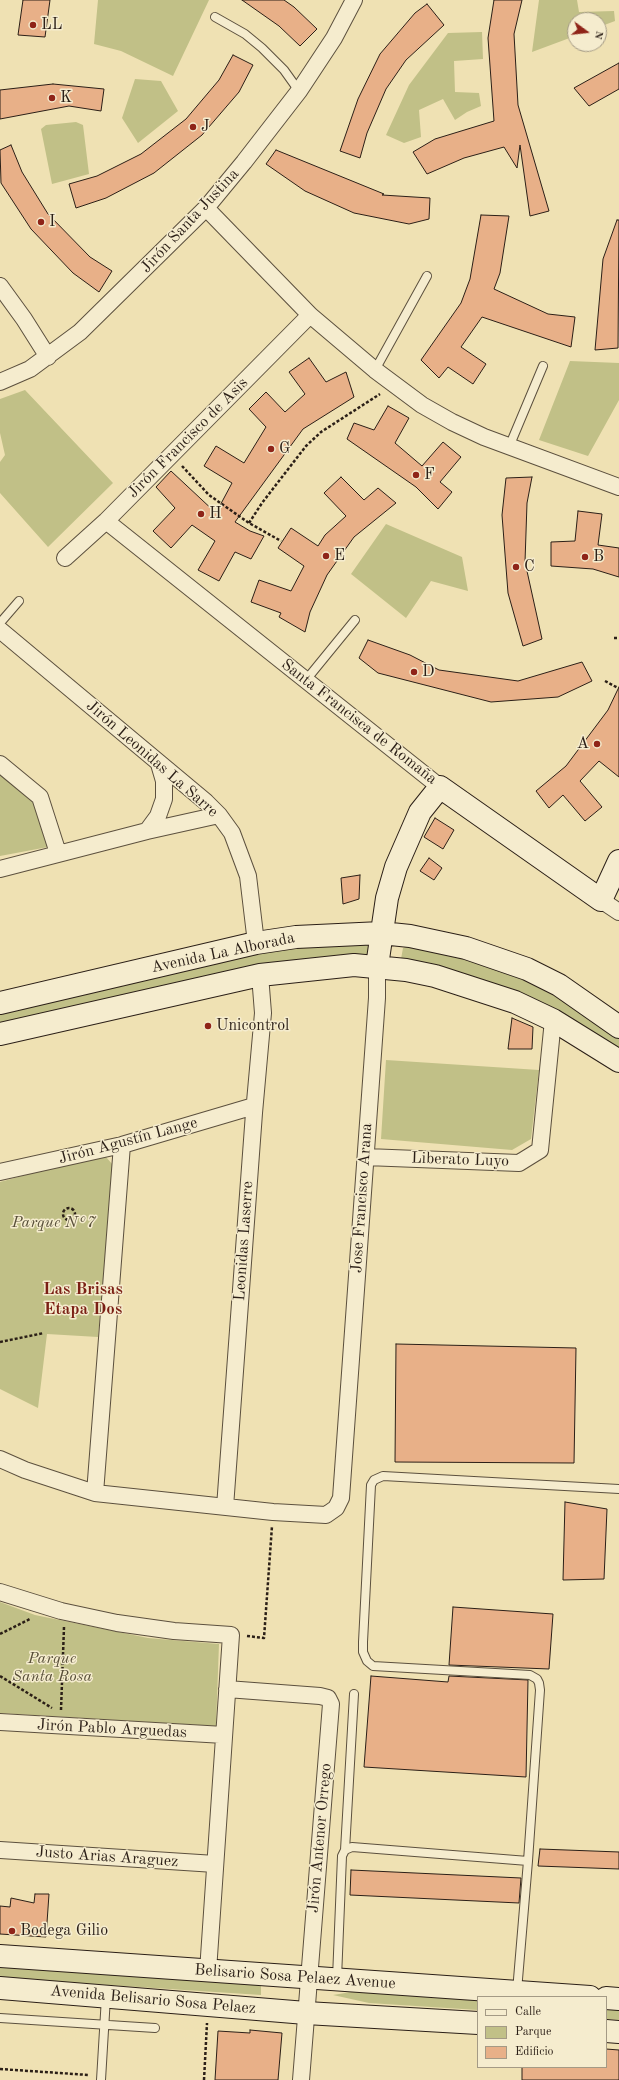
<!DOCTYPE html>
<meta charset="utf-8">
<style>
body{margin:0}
#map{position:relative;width:619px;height:2080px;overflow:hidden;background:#efe1b3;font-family:"Old Standard TT",serif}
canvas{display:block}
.legend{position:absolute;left:477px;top:1996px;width:130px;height:72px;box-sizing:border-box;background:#f5ecce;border:1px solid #a49a85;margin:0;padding:5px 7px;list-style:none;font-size:12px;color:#2b1f17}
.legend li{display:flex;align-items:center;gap:8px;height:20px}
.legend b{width:20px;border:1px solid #a49a85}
.north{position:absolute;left:567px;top:12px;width:40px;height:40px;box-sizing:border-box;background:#f5ecce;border:1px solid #a49a85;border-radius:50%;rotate:105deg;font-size:11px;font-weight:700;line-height:16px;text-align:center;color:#2b1f17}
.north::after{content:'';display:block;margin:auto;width:14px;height:18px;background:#8f2418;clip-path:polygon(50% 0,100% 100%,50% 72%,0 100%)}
</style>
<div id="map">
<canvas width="619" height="2080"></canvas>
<ul class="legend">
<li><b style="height:5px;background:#f5ecce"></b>Calle</li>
<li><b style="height:11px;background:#c1c087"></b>Parque</li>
<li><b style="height:11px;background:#e8b088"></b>Edificio</li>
</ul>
<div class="north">N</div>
</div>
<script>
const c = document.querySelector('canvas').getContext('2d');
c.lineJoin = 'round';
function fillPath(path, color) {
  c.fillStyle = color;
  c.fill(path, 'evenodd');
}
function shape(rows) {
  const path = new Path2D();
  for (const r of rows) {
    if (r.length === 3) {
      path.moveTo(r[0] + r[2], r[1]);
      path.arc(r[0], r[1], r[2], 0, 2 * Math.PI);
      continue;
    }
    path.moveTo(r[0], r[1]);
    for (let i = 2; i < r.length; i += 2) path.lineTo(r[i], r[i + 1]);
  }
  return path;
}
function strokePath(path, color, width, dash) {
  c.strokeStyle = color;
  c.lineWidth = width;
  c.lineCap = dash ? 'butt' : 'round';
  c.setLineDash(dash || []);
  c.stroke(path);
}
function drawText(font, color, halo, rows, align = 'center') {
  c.font = font + ' "Old Standard TT",serif';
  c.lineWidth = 3;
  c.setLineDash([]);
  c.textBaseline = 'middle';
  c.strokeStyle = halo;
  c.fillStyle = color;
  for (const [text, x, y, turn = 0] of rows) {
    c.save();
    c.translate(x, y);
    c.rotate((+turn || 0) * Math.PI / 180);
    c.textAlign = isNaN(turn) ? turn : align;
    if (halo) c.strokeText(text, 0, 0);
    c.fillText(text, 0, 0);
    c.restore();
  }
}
const green = shape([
 [98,0,209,0,173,76,121,51,94,44],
 [539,0,577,0,579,12,614,11,615,21,599,27,599,20,575,20,575,36,532,52],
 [482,32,483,59,454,61,455,92,479,93,481,106,467,112,455,120,443,99,419,110,421,137,404,143,386,135,409,85,448,33],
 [135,79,161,81,178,111,138,143,122,118],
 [76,122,83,125,89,174,52,184,41,129,46,125],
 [570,361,619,363,619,400,588,456,539,440],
 [25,390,113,483,48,547,0,493,0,462,5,455,0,433,0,399],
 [386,524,462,557,468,591,431,581,406,618,351,574],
 [0,774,36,804,48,847,0,856],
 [369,944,365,967,0,1026,0,1009,289,945],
 [415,944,518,973,619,1033,619,1051,401,959,403,948],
 [386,1060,539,1070,531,1139,512,1150,381,1139],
 [99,1155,106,1157,113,1165,98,1337,47,1334,38,1408,0,1389,0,1182],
 [0,1602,35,1615,148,1638,219,1644,216,1726,0,1713],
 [0,1966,261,1984,261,1995,0,1978],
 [363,1990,478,1998,478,2010,369,2003,333,1995],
 [606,2008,619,2009,619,2020,606,2019]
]);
const building = shape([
 [23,0,50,0,45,37,18,35,23,0],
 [242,0,284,0,294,7,317,29,300,46,279,26,242,0],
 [494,0,522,0,514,34,518,105,549,211,530,216,520,145,517,168,504,147,464,158,427,174,413,152,435,139,494,121,488,38,494,0],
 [427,4,444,25,406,60,386,89,367,133,360,158,340,151,358,99,380,54,415,13,427,4],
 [233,55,253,65,239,92,202,135,154,173,106,198,76,208,69,184,97,176,141,154,186,119,219,80,233,55],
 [619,63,619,89,589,106,574,88,619,63],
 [53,84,104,89,101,111,69,106,0,119,0,90,53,84],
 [11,145,22,172,48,214,90,257,112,271,99,292,73,273,31,229,1,183,0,150,11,145],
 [276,150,384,194,382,195,430,198,429,219,409,224,354,213,305,191,266,164,276,150],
 [481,215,509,216,500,273,494,289,548,314,575,317,571,347,482,317,461,347,486,364,473,384,448,367,439,378,421,360,461,303,470,279,481,215],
 [617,220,619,220,618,348,595,350,603,259,617,220],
 [309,358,326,382,346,372,354,397,303,429,235,522,250,531,264,536,251,559,235,552,219,581,198,570,215,541,192,525,171,548,153,531,175,508,156,487,171,471,216,513,232,483,204,466,216,446,244,463,266,427,249,409,266,392,285,412,305,394,289,372,309,358],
 [388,406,409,418,395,443,422,466,443,442,461,457,440,482,452,492,438,509,416,487,347,439,354,423,374,430,388,406],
 [341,477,364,500,378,488,396,503,354,537,327,575,310,612,305,632,279,617,281,613,251,602,259,580,291,591,304,566,278,548,291,528,318,546,325,535,346,516,324,493,341,477],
 [532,477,527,503,525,562,542,639,523,646,508,593,502,515,506,478,532,477],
 [578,511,602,514,598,545,619,548,619,577,593,569,551,566,551,542,575,541,578,511],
 [368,640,410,655,439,670,518,681,582,662,592,681,558,697,491,702,378,673,359,658,368,640],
 [619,687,619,777,599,761,580,781,602,807,585,821,563,795,549,808,536,791,566,766,608,710,619,687],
 [435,818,454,830,443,849,424,837,435,818],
 [429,858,442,868,434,880,420,871,429,858],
 [360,875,359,899,343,904,341,878,360,875],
 [512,1018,533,1027,532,1049,508,1049,512,1018],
 [396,1344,576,1348,574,1463,395,1462,396,1344],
 [565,1502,607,1509,604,1579,563,1580,565,1502],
 [453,1607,553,1614,549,1669,449,1665,453,1607],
 [371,1676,448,1682,449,1676,528,1680,526,1777,364,1767,371,1676],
 [540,1849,619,1852,619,1869,538,1866,540,1849],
 [351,1870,521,1878,519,1903,350,1895,351,1870],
 [35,1894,49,1894,46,1937,0,1934,0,1906,10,1907,11,1898,34,1903,35,1894],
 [250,2030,282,2033,278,2080,215,2080,218,2031,250,2033,250,2030],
 [606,2049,619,2050,619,2080,522,2080,522,2067,606,2067,606,2049]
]);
const path = shape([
 [182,466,209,495,249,523,281,541],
 [249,523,262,503,306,446,321,432,380,394],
 [614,638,619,638],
 [605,681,618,688],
 [69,1214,6],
 [0,1342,44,1333],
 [0,1634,30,1619],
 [247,1636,264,1638,272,1526],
 [0,1676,52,1708],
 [61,1710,64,1627],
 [0,2069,89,2075],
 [204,2080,207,2023]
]);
const lane = shape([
 [215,17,245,34,262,48,284,70,299,91],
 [375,370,427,276],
 [509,447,543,366],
 [0,623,19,601],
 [306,680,355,620],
 [345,1850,354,1694],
 [337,1978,342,1856,345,1850,352,1847,528,1861],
 [517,1991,528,1861,540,1690,539,1683,537,1679,530,1675,373,1666,367,1661,363,1652,363,1642,371,1485,374,1480,383,1476,619,1489],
 [0,2018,155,2028],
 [101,2080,106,1997]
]);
const street = shape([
 [206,208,310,315,375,370,422,405,452,422,484,437,619,487],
 [0,286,24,319,48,357],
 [0,382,30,369,80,332,206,208,244,162,299,91,334,38,354,0],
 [106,521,440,787],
 [65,558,106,521,310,315],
 [0,630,206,802,219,815,232,833,248,876,256,943],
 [0,764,40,797,58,853],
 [147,831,158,816,164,799,164,781,159,764],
 [0,869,147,831,219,815],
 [601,900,619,912],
 [366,1157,519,1163,540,1150,553,1020],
 [0,1172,122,1145,254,1106],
 [0,1459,25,1470,95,1493,273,1512,326,1515,336,1508,341,1498,377,998,377,966],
 [95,1493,122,1145],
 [225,1507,254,1113,263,1013,260,975],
 [0,1592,61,1611,117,1623,174,1631,231,1635,208,1971],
 [227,1689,320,1696,328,1698,331,1704,301,2080],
 [0,1722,224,1735],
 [0,1850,215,1864]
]);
const secondary = shape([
 [377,966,387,898,396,867,420,812,440,787,601,900,619,861],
 [0,1003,256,943,296,937,381,933,410,936,466,948,527,969,559,985,619,1027],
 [0,1034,260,975,354,965,406,970,435,976,515,1002,553,1020,619,1061],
 [0,1956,590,1997],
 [0,1988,306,2013,478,2023],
 [606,1998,619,1999],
 [606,2031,619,2032]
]);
const markers = [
 [33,25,4,"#8f2418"],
 [52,98,4,"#8f2418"],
 [193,127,4,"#8f2418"],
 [41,222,4,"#8f2418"],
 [271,449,4,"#8f2418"],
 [416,475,4,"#8f2418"],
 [201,514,4,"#8f2418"],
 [326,556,4,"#8f2418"],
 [585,557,4,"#8f2418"],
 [516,567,4,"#8f2418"],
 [414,672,4,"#8f2418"],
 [597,744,4,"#8f2418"],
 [208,1026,4,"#8f2418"],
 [12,1931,4,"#8f2418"]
];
const poiNames = [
 ["LL",41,25],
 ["K",60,98],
 ["J",201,127],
 ["I",49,222],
 ["G",279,449],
 ["F",424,475],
 ["H",209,514],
 ["E",334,556],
 ["B",593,557],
 ["C",524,567],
 ["D",422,672],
 ["A",589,744,"right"],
 ["Unicontrol",216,1026],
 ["Bodega Gilio",20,1931]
];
const streetNames = [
 ["Jirón Santa Justina",190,221,-47],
 ["Jirón Francisco de Asis",188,438,-45],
 ["Santa Francisca de Romaña",359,722,38],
 ["Jirón Leonidas La Sarre",152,759,41],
 ["Avenida La Alborada",223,953,-12],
 ["Jirón Agustín Lange",128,1141,-15],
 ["Liberato Luyo",460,1160,2],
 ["Jose Francisco Arana",362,1198,-86],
 ["Leonidas Laserre",244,1241,-86],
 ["Jirón Pablo Arguedas",112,1729,3],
 ["Jirón Antenor Orrego",320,1838,-85],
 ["Justo Arias Araguez",107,1857,4],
 ["Belisario Sosa Pelaez Avenue",295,1977,4],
 ["Avenida Belisario Sosa Pelaez",153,2000,5]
];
const parkNames = [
 ["Parque N°7",54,1223],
 ["Parque",52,1659],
 ["Santa Rosa",52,1677]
];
const neighbourhoodNames = [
 ["Las Brisas",83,1290],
 ["Etapa Dos",83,1310]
];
fillPath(green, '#c1c087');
fillPath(building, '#e8b088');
strokePath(building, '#2b1f17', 1);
strokePath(lane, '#5c503e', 10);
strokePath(street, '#5c503e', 18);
strokePath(secondary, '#2b1f17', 24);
strokePath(path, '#2b1f17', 2.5, [3, 2]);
strokePath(lane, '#f5ecce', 8);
strokePath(street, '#f5ecce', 16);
strokePath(secondary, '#f5ecce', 22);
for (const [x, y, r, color] of markers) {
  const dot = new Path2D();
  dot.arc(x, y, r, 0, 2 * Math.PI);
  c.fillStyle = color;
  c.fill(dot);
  strokePath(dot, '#f5ecce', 1.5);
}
drawText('16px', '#2b1f17', '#f5ecce', poiNames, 'left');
drawText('16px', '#2b1f17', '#f5ecce', streetNames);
drawText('italic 16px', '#584f39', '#f5ecce', parkNames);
drawText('bold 17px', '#7a1f14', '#f5ecce', neighbourhoodNames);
</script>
